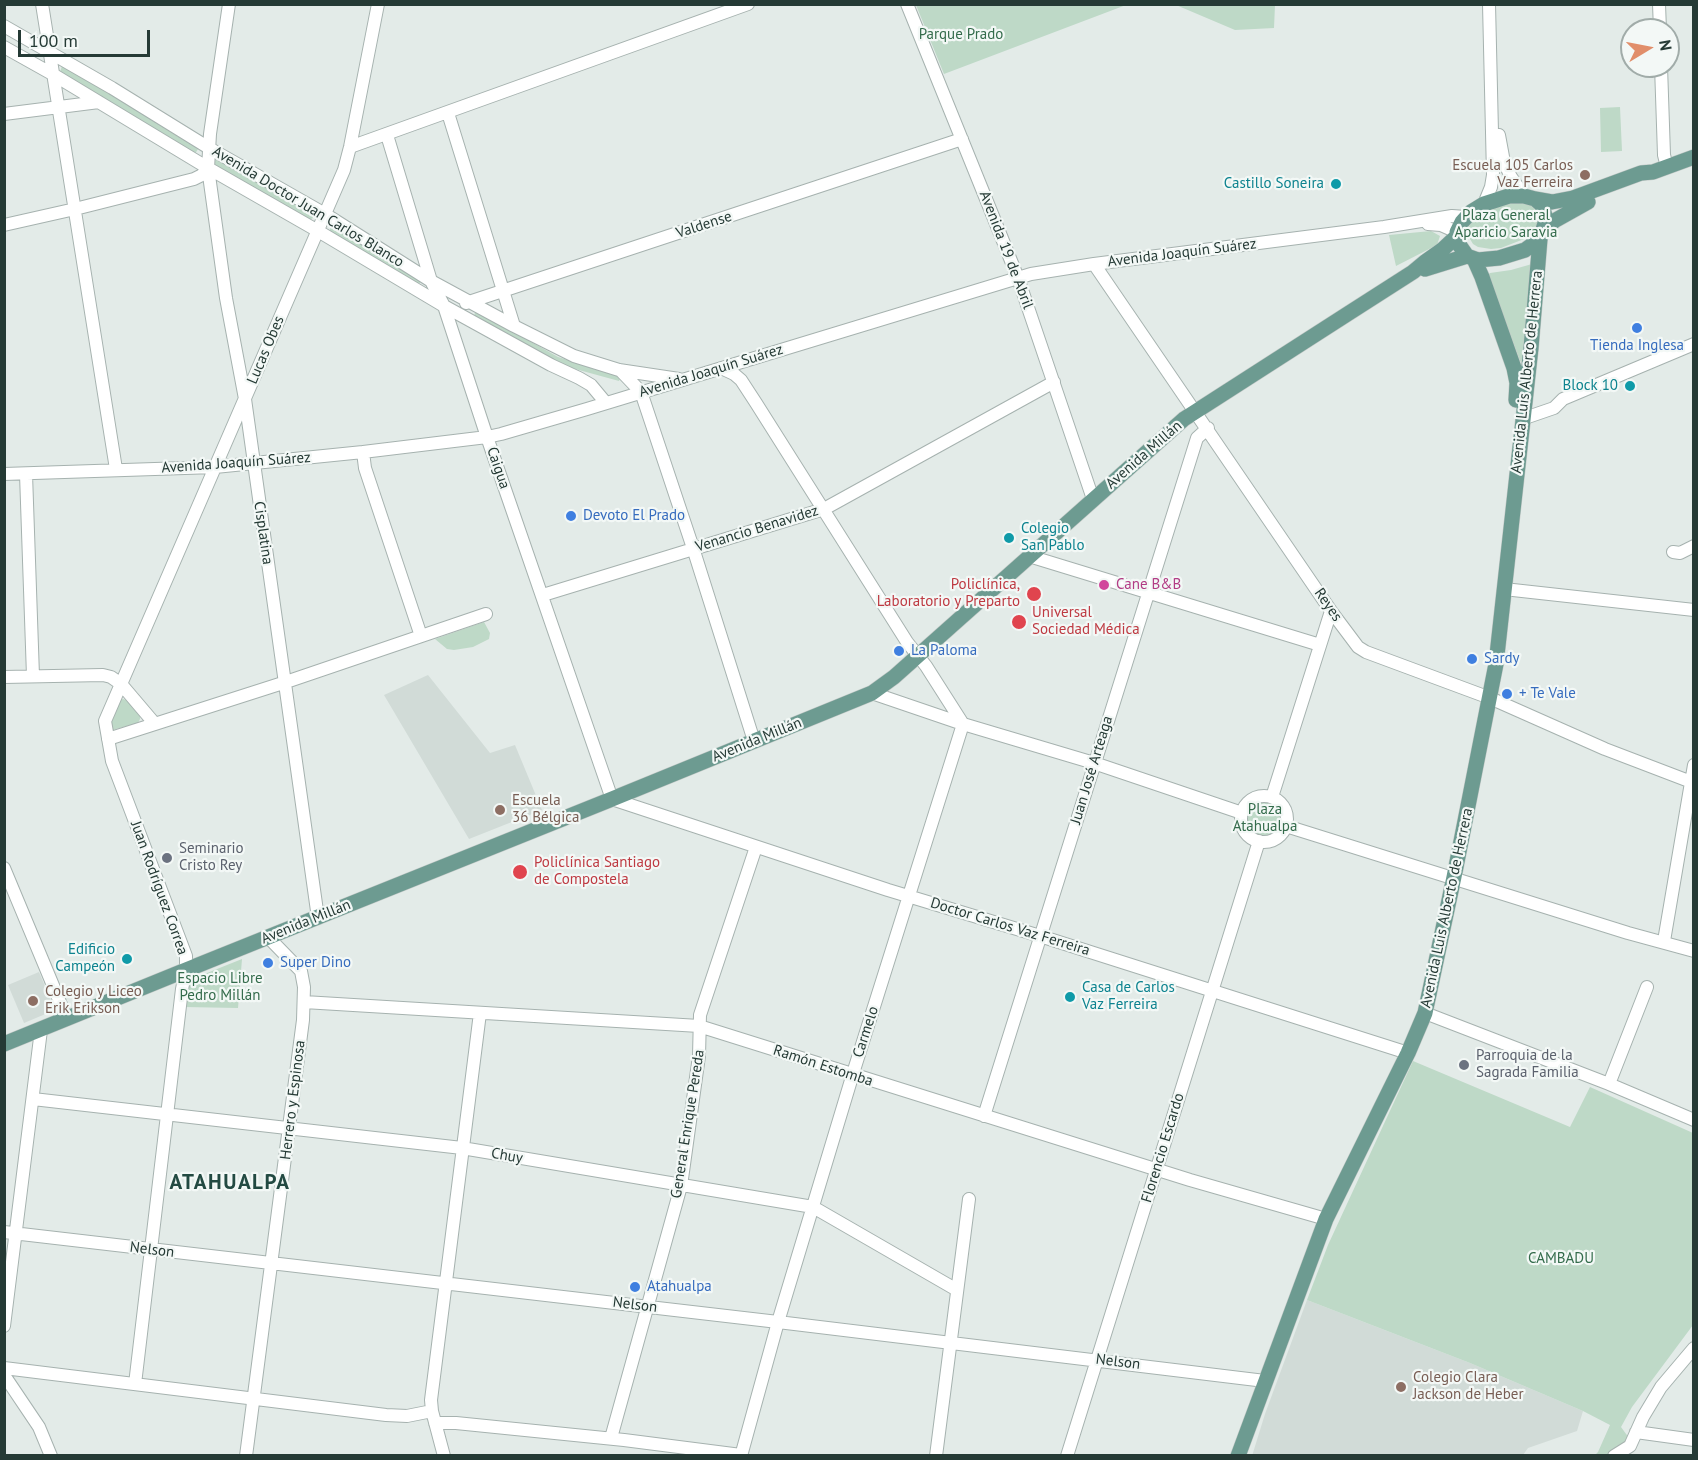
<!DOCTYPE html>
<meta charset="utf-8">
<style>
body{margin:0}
#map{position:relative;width:1698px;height:1460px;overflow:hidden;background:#e3ebe8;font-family:"PT Sans",sans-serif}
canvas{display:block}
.frame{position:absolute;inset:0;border:6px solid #253a35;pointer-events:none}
.north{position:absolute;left:1620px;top:18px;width:60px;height:60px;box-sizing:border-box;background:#f3f8f6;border:2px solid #a1aca9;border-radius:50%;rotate:80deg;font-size:16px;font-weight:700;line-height:24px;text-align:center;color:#253a35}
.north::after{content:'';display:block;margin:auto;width:21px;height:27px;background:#e18e6a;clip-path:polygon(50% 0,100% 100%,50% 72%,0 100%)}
.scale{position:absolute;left:18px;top:30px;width:132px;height:27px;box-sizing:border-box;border:3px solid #253a35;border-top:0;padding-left:8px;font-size:18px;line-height:21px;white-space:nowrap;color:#253a35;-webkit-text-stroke:4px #f3f8f6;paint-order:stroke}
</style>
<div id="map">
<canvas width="1698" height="1460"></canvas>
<div class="frame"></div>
<div class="north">N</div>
<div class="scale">100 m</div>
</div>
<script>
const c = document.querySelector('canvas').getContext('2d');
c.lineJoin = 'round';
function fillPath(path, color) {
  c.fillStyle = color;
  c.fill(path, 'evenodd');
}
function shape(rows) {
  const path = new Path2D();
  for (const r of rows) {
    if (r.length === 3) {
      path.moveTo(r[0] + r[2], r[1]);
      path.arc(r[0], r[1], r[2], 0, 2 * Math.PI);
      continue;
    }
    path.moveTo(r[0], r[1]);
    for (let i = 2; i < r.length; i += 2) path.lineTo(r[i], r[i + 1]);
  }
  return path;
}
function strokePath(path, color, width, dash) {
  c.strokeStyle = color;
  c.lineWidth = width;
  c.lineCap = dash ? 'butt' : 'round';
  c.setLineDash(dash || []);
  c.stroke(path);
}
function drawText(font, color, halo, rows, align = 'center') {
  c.font = font + ' "PT Sans",sans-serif';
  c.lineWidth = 4.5;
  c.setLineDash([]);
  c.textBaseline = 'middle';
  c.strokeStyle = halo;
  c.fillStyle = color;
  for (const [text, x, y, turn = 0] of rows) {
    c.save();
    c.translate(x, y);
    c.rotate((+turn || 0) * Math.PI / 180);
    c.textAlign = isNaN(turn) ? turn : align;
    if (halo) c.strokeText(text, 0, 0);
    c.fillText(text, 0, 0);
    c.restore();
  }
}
const built = shape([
 [428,675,490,753,515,745,542,810,469,839,384,695],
 [39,972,55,1010,24,1023,8,985],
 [1307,1300,1470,1363,1583,1411,1577,1431,1528,1448,1523,1455,1252,1456,1265,1414]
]);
const green = shape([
 [916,5,1126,5,944,74],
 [1176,5,1275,5,1274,28,1235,30],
 [62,66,99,87,198,149,195,154,60,72],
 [1620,107,1622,151,1601,152,1600,108],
 [216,159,218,159,312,214,313,218,309,220,215,165,214,162],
 [1509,203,1528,203,1541,214,1537,230,1524,239,1501,248,1491,249,1478,247,1473,244,1467,234,1468,228,1473,219,1487,209],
 [332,226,421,281,420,283,417,283,330,232,330,228],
 [1431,231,1440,236,1437,245,1396,266,1389,235],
 [1532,264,1526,363,1522,363,1520,361,1488,275,1490,273,1511,270],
 [475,312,478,312,558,357,621,376,619,381,557,364,474,317],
 [484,622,490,633,489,639,473,647,454,650,447,649,435,639],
 [123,699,126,700,140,714,140,719,138,723,112,730,109,722,120,700],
 [1265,819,19],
 [242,959,238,1008,184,1007,189,981,192,979],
 [1413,1061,1570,1127,1590,1087,1693,1133,1693,1325,1632,1407,1621,1427,1629,1438,1623,1455,1595,1455,1598,1452,1610,1425,1583,1411,1470,1363,1307,1300,1328,1245]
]);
const minor = shape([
 [42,4,116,469],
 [229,4,210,134,208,168,226,298,245,399,318,918],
 [907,4,1018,278,1093,499],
 [1659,4,1660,30],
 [4,26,112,88,209,148,325,214,431,281,514,326,574,356,619,370,679,379],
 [4,47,54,75,208,168,318,231,444,306,551,365,579,378,591,385,606,403],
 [1661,66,1664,155,1667,167],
 [448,113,514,326],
 [4,114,99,102],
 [387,135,431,281,444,306,487,437,612,799,888,890,1040,936,1408,1053],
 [1499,135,1504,162,1511,177,1524,196],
 [350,147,748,4],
 [1484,204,1491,187,1493,175,1489,4],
 [1428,224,1441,225,1457,232],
 [4,225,75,209,194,179,202,175,208,168],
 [1094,264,1331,611,1358,647,1366,652,1490,698,1605,749,1694,783],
 [466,303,962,139],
 [721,368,734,374,741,380,756,403,907,642,926,666,963,724],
 [620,370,641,392,693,548,754,741],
 [1522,419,1554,408,1563,399,1694,344],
 [363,452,365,468,421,636],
 [4,474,215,467,363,452,487,437,501,434,587,409,1031,274,1094,264,1384,227,1452,216,1466,217],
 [26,474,33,676],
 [1673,552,1680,553,1694,546],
 [1029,556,1320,645],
 [1504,589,1694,610],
 [543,595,824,509,1054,382],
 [4,677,103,675,111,677,121,684,155,724],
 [872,693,963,724,1094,763,1242,813],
 [108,739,286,682,486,614],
 [1264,819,23],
 [1272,797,1331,611],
 [1286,826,1628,933,1694,951],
 [4,868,67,1019],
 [1664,941,1694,765],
 [304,1002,699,1026,1190,1180,1326,1219],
 [1425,1013,1609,1084,1694,1120],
 [1609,1084,1647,987],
 [33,1099,462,1148,813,1207,957,1290],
 [984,1116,1197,438,1208,428],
 [4,1232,778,1322,1265,1381],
 [4,1326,41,1030],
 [4,1368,386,1415,407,1416,432,1411],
 [4,1375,39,1427,51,1456],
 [135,1384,182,989,186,970,186,956,112,761,105,721,344,170,350,147,378,4],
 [435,1423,456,1423,624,1440,741,1455],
 [1636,1432,1694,1440],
 [611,1438,681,1186,699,1056,700,1015,756,847],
 [246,1456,303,1020,304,987,301,971,268,937],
 [444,1456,432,1411,431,1400,480,1013],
 [741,1456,778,1322,855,1067,963,724],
 [936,1456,969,1199],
 [1067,1456,1259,841],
 [1614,1456,1630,1446,1643,1417,1661,1387,1694,1348]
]);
const major = shape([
 [1509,196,1524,196,1535,199,1542,205,1546,220,1540,239,1525,250,1499,258,1478,260,1467,256,1460,246,1457,236,1457,232,1462,222,1471,212,1484,204,1509,196],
 [1535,199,1552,202,1573,198,1641,173,1653,172,1694,157],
 [1543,233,1554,221,1588,202],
 [1474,259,1482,277,1514,368,1517,383,1516,400],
 [1425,269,1467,256],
 [4,1044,186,970,612,799,872,693,894,677,1184,419,1349,313,1413,272,1425,262,1442,250,1457,236],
 [1238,1456,1326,1219,1408,1053,1425,1013,1454,877,1496,664,1531,348,1540,239]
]);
const markers = [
 [1585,175,6,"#8d6e63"],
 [1336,184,6,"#0f9aa8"],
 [1637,328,6,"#3f7fe0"],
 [1630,386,6,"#0f9aa8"],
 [571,516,6,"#3f7fe0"],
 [1009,538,6,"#0f9aa8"],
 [1104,585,6,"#d1479c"],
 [1034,594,8,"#e0444e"],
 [1019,622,8,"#e0444e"],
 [899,651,6,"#3f7fe0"],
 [1472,659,6,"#3f7fe0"],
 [1507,694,6,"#3f7fe0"],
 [500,810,6,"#8d6e63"],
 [167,858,6,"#6b7280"],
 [520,872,8,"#e0444e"],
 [127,959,6,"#0f9aa8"],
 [268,963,6,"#3f7fe0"],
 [1070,997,6,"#0f9aa8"],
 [33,1001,6,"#8d6e63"],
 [1464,1065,6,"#6b7280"],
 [635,1287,6,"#3f7fe0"],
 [1401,1387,6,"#8d6e63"]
];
const parkNames = [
 ["Parque Prado",961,35],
 ["Plaza General",1506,216],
 ["Aparicio Saravia",1506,233],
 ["Plaza",1265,810],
 ["Atahualpa",1265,827],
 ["Espacio Libre",220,979],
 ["Pedro Millán",220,996],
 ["CAMBADU",1561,1259]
];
const educationNames = [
 ["Escuela 105 Carlos",1573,166,"right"],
 ["Vaz Ferreira",1573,183,"right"],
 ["Escuela",512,801],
 ["36 Bélgica",512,818],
 ["Colegio y Liceo",45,992],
 ["Erik Erikson",45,1009],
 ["Colegio Clara",1413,1378],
 ["Jackson de Heber",1413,1395]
];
const cultureNames = [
 ["Castillo Soneira",1324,184],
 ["Block 10",1618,386],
 ["Colegio",1021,529,"left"],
 ["San Pablo",1021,546,"left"],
 ["Edificio",115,950],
 ["Campeón",115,967],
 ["Casa de Carlos",1082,988,"left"],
 ["Vaz Ferreira",1082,1005,"left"]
];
const streetNames = [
 ["Avenida Doctor Juan Carlos Blanco",308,207,31],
 ["Valdense",704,225,-18],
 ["Avenida 19 de Abril",1006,250,69],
 ["Avenida Joaquín Suárez",1182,253,-7],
 ["Lucas Obes",266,350,-67],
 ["Avenida Joaquín Suárez",711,371,-17],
 ["Avenida Luis Alberto de Herrera",1527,372,-84],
 ["Avenida Millán",1144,455,-41],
 ["Avenida Joaquín Suárez",236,463,-4],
 ["Caigua",498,468,71],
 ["Venancio Benavidez",757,529,-17],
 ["Cisplatina",263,533,82],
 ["Reyes",1328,605,55],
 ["Avenida Millán",757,740,-22],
 ["Juan José Arteaga",1092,770,-73],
 ["Juan Rodríguez Correa",159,888,70],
 ["Avenida Luis Alberto de Herrera",1447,908,-78],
 ["Avenida Millán",306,922,-22],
 ["Doctor Carlos Vaz Ferreira",1010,927,17],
 ["Carmelo",866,1032,-72],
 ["Ramón Estomba",823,1066,18],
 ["Herrero y Espinosa",293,1100,-83],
 ["General Enrique Pereda",688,1124,-81],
 ["Florencio Escardo",1163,1148,-73],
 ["Chuy",507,1156,10],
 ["Nelson",152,1250,7],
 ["Nelson",635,1305,7],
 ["Nelson",1118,1362,7]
];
const shopNames = [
 ["Tienda Inglesa",1637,346,"center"],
 ["Devoto El Prado",583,516],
 ["La Paloma",911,651],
 ["Sardy",1484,659],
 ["+ Te Vale",1519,694],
 ["Super Dino",280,963],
 ["Atahualpa",647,1287]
];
const healthNames = [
 ["Policlínica,",1020,585,"right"],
 ["Laboratorio y Preparto",1020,602,"right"],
 ["Universal",1032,613],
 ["Sociedad Médica",1032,630],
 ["Policlínica Santiago",534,863],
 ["de Compostela",534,880]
];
const hotelNames = [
 ["Cane B&B",1116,585]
];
const worshipNames = [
 ["Seminario",179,849],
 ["Cristo Rey",179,866],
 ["Parroquia de la",1476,1056],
 ["Sagrada Familia",1476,1073]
];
const districtNames = [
 ["ATAHUALPA",230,1183]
];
fillPath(built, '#d1dbd7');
fillPath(green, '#bed9c7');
strokePath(minor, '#a6b2af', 14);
strokePath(major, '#c2c8c6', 16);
strokePath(minor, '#fff', 12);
strokePath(major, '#6d9b91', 15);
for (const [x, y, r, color] of markers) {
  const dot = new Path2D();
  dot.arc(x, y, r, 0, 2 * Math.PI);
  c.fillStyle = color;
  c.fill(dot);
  strokePath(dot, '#f3f8f6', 2);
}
drawText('15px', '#346c4c', '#f3f8f6', parkNames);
drawText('15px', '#785e54', '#f3f8f6', educationNames, 'left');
drawText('15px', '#0d838f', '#f3f8f6', cultureNames, 'right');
drawText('15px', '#253a35', '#f3f8f6', streetNames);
drawText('15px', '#366cbe', '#f3f8f6', shopNames, 'left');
drawText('15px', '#be3a42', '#f3f8f6', healthNames, 'left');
drawText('15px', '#b23c85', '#f3f8f6', hotelNames, 'left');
drawText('15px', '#5b616d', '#f3f8f6', worshipNames, 'left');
c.letterSpacing = '1.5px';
drawText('bold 21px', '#234a42', '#f3f8f6', districtNames);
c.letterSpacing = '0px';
</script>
